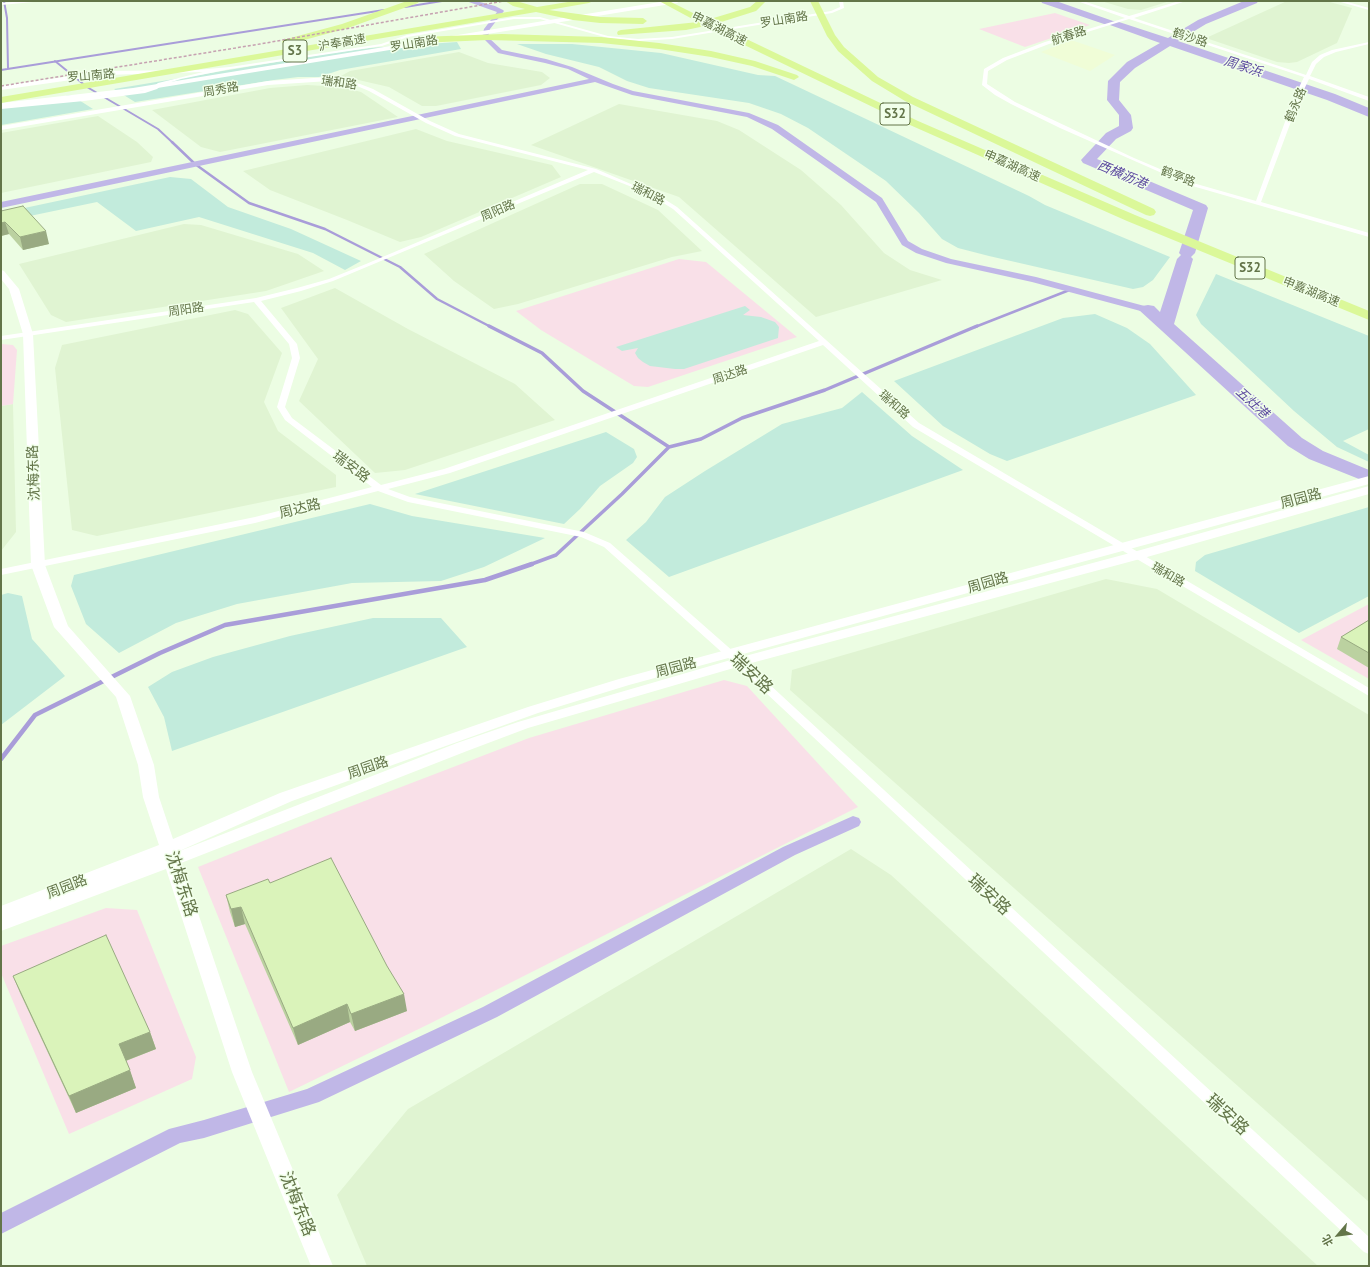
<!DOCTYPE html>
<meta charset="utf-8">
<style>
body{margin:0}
#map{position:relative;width:1370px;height:1267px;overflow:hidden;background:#ecfde3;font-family:"PT Sans","Noto Sans SC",sans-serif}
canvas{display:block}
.frame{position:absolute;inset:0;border:2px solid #637549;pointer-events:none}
.north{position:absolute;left:1318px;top:1215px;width:40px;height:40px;-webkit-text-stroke:3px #f1ffea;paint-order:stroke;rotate:242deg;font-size:11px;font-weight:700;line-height:16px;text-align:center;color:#637549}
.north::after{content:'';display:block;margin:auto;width:14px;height:18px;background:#637549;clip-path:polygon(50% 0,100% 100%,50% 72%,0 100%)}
</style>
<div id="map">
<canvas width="1370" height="1267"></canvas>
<div class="frame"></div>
<div class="north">北</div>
</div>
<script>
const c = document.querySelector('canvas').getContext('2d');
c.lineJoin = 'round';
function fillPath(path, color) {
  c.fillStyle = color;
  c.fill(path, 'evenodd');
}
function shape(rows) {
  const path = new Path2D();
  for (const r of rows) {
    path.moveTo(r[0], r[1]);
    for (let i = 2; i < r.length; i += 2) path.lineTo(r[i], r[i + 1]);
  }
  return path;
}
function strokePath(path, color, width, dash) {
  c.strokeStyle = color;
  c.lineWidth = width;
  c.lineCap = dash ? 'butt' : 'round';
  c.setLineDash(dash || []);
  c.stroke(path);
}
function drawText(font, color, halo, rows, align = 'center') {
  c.font = font + ' "PT Sans","Noto Sans SC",sans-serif';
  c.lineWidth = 3;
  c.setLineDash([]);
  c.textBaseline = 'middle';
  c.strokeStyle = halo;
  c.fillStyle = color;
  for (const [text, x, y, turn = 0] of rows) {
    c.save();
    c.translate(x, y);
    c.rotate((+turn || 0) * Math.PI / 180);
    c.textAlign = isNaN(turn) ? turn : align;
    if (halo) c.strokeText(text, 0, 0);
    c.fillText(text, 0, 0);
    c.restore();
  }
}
const residential = shape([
 [1101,1,1170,1,1141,10,1128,9],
 [1287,1,1326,1,1352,8,1337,43,1297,62,1289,63,1277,62,1206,38],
 [459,52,488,63,542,72,550,78,541,85,436,106,422,106,389,87,341,76,350,71],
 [307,85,342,87,361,92,398,117,220,152,201,147,152,110,270,88],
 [619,104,717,121,739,130,801,170,841,205,884,253,910,270,942,280,816,317,679,197,531,145],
 [98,116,137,142,153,157,151,162,1,193,1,133],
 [416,129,447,141,552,165,561,177,421,237,400,242,347,220,270,190,243,171],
 [580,184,602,184,658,210,702,251,672,257,518,304,494,309,454,281,424,254],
 [184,224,201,225,298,254,324,271,266,291,66,322,51,315,19,264],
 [335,288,408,329,515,384,555,420,405,470,375,473,299,401,318,359,281,308],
 [235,310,248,314,282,353,264,402,278,431,336,475,336,487,97,536,72,530,55,368,62,345],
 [13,404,16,532,1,551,1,406],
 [1106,579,1157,589,1369,715,1369,1202,790,690,792,670],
 [851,849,891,875,1318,1266,367,1266,337,1195,408,1109]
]);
const commercial = shape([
 [1071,40,1115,55,1090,71,1041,52]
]);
const education = shape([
 [1055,13,1090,25,1025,47,979,29],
 [679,259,706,262,797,337,648,387,634,386,541,330,516,311],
 [1,344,13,345,17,350,13,404,1,406],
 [1369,604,1369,679,1301,640],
 [724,680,747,686,858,807,429,1024,289,1092,198,867,328,815,529,738],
 [106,908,137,910,196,1057,192,1079,69,1134,1,973,1,946]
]);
const green = shape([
 [457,42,461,49,340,70,319,77,298,77,274,80,135,102,114,89,331,53,369,48],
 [517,44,572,44,661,53,758,75,775,76,1029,196,1045,205,1170,257,1153,280,1143,287,1133,289,989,256,958,248,942,239,919,213,886,181,808,128,781,114,749,103,649,88,627,81,599,67,546,54],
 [71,95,93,109,1,125,1,107],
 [170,177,191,179,228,207,291,229,361,261,345,270,313,253,199,217,136,231,97,202,1,222,1,213],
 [1216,274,1369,336,1369,429,1343,441,1369,455,1369,462,1337,447,1294,411,1201,324,1196,315],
 [745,306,750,310,743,315,761,317,775,322,779,327,778,338,684,369,675,369,650,366,643,362,638,358,635,353,638,348,622,351,616,347],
 [1095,314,1127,328,1150,344,1196,395,1007,461,990,454,943,426,894,381,1063,318],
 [862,392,912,436,963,470,669,577,626,540,646,522,665,497,705,471,782,424,842,408],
 [606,432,634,449,637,457,633,463,600,486,580,509,564,524,415,494],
 [370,504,412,516,545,538,484,567,441,581,352,583,237,604,176,623,119,653,86,624,71,586,74,575],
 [1369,507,1369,596,1299,633,1195,571,1196,562,1205,555],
 [8,593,22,596,32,639,65,676,1,725,1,595],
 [373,618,441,618,467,647,172,751,164,717,148,687,172,672,213,657,290,636]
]);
const streamFar3 = shape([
 [4,1,7,18,8,69],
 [405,7,442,1],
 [55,61,87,87,158,129,173,143],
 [1,70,384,10]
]);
const streamFar2 = shape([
 [172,142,195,164,249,203,325,229,400,267,437,299,491,327],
 [975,327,1072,289]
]);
const streamFar1 = shape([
 [489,326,542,353,583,391,669,447],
 [529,565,556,555,622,494,669,447,701,439,742,418,825,390,977,326]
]);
const stream = shape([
 [1,759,35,715,160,653,225,625,485,580,532,564]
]);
const canal = shape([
 [466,1,476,1,495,6,503,10,504,11,490,29,488,37,502,50,546,59,572,67,613,84,633,91,749,113,778,125,882,198,908,241,922,249,951,259,1036,277,1152,308,1153,310,1148,313,1032,282,946,263,916,253,902,245,876,202,772,129,747,117,632,95,595,82,1,208,1,202,589,79,568,69,545,63,498,53,482,37,484,29,497,12,466,1],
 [853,816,859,818,861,822,859,826,795,855,497,1017,319,1102,204,1138,180,1143,1,1234,1,1213,169,1129,204,1120,307,1089,483,1007,783,847,853,816]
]);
const river = shape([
 [1041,1,1056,1,1113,21,1119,22,1168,38,1198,20,1244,1,1258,1,1257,3,1206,24,1178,41,1335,94,1369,108,1369,117,1327,100,1170,46,1135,68,1120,82,1119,100,1131,115,1133,128,1131,131,1116,139,1097,159,1206,205,1208,208,1195,253,1191,257,1193,259,1174,324,1302,438,1323,451,1369,470,1369,483,1309,459,1288,446,1139,310,1142,306,1148,305,1154,306,1160,312,1177,259,1181,255,1179,253,1193,210,1083,163,1081,160,1106,133,1119,126,1119,115,1107,100,1108,81,1127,62,1160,43,1110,25,1104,24,1042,3,1041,1]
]);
const street = shape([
 [24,1,44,1,1,5,1,3,24,1],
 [839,1,843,1,844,8,832,13,672,39,638,41,608,38,540,19,514,19,408,37,382,46,230,69,181,79,162,85,157,89,145,93,84,101,1,109,1,105,84,97,144,90,153,87,158,83,203,72,106,75,1,90,1,86,106,71,196,70,230,67,381,44,407,35,514,17,540,17,608,36,638,39,672,37,831,11,840,7,839,1],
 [1077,1,1083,1,1129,16,1179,1,1186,1,1134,18,1306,75,1312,62,1320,55,1332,50,1369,42,1369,44,1336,52,1324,57,1316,64,1310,76,1369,97,1369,101,1309,79,1299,100,1261,202,1369,233,1369,237,1189,185,1060,128,1011,104,995,95,982,85,984,69,1003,58,1045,42,1125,18,1077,1],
 [1129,19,1304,77,1293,100,1256,201,1193,183,1134,158,1015,102,987,84,988,71,1007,60,1049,44,1129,19],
 [1337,1,1344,1,1369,8,1369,10,1337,1],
 [329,77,360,84,373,89,430,121,459,134,596,169,661,197,677,207,919,423,1369,688,1369,696,913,427,823,345,450,473,388,489,410,497,584,532,610,543,743,660,1369,1237,1369,1254,1364,1252,735,664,604,547,581,537,408,502,378,491,255,523,1,575,1,569,255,517,372,487,285,420,277,407,292,358,289,344,254,302,1,340,1,336,256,298,297,288,329,279,366,264,588,170,455,136,426,123,369,91,357,86,329,81,268,85,1,130,1,126,268,81,329,77],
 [594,172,632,187,657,199,673,209,819,341,444,469,381,485,292,418,285,407,300,358,297,344,261,301,301,291,333,281,594,172]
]);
const secondary = shape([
 [666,1,680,1,677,3,133,92,1,107,1,103,133,88,666,1],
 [1,270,4,271,19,289,33,334,45,565,68,626,130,696,154,765,159,797,173,839,280,793,528,707,619,679,1369,476,1369,484,629,685,538,713,292,801,177,852,457,743,518,722,734,659,1130,553,1369,486,1369,494,1140,559,744,665,528,728,467,751,181,863,252,1072,333,1266,311,1266,232,1072,166,869,1,931,1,906,159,845,143,797,138,765,116,697,54,627,31,565,23,334,9,289,1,279,1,270]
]);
const highway = shape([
 [407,1,419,1,418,3,348,28,286,45,282,42,283,40,342,24,407,1],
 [505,1,516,1,537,7,574,1,593,1,589,3,549,10,600,17,643,18,647,21,643,24,600,23,573,20,536,12,1,103,1,97,525,9,513,6,505,1],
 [659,1,669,1,707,20,750,7,757,1,766,1,756,11,715,24,918,121,1135,215,1369,311,1369,320,1127,221,910,125,705,26,686,30,618,35,617,33,618,31,621,30,698,22,659,1],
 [810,1,818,1,835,35,844,47,878,77,913,97,1154,209,1156,212,1154,215,1150,216,1146,215,905,101,872,81,838,51,827,36,810,1],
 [502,34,601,37,659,43,711,51,755,61,797,75,799,77,794,80,752,66,711,57,659,49,601,43,488,40,419,43,415,40,419,37,502,34]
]);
const rail = shape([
 [1,86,260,44,504,1]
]);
const wall = shape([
 [1,211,49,244,23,250,9,234,1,236],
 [1369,620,1369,668,1337,649,1341,637],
 [270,883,407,1011,355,1031,350,1022,298,1045,245,924,235,927,230,912,226,895],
 [13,976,150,1032,156,1049,126,1061,136,1088,76,1113,20,993]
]);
const shadedWall = shape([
 [5,222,9,234,1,236,1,223],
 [46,231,49,244,23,250,20,237],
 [241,907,245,924,235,927,231,909],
 [404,994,407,1011,355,1031,351,1014],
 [347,1004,350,1022,298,1045,293,1028],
 [150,1032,156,1049,125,1061,119,1044],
 [130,1070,136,1088,76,1113,69,1096]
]);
const building = shape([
 [23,206,46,231,20,237,5,222,1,223,1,211,23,206],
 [1369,620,1369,653,1341,637,1369,620],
 [331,858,387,966,404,994,351,1014,347,1004,293,1028,241,907,231,909,226,895,268,879,270,883,331,858],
 [106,935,150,1032,119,1044,130,1070,69,1096,13,976,106,935]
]);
const farStreetnames = [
 ["罗山南路",784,20,-9],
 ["申嘉湖高速",719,29,27],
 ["航春路",1069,36,-18],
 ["鹤沙路",1190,38,18],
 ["沪奉高速",342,43,-10],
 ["罗山南路",414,44,-9],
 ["罗山南路",91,76,-5],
 ["瑞和路",339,83,8],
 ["周秀路",221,90,-10],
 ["鹤永路",1296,105,-67],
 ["申嘉湖高速",1012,166,24],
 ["鹤亭路",1178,177,21],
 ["瑞和路",648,194,27],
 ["周阳路",498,211,-23],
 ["申嘉湖高速",1311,292,22],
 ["周阳路",186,310,-8],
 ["周达路",730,375,-19],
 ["瑞和路",894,405,42],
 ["瑞和路",1168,575,30]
];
const shields = [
 [295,51,24],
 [895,114,30],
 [1250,268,30]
];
const shieldNames = [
 ["S3",295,51],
 ["S32",895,114],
 ["S32",1250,268]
];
const farWaternames = [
 ["周家浜",1243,67,18],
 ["西横沥港",1122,175,23],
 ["五灶港",1252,403,42]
];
const streetNames = [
 ["瑞安路",351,467,37],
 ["沈梅东路",34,473,-92],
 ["周园路",1301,499,-15],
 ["周达路",300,509,-14],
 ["周园路",988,583,-16],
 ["周园路",676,668,-15],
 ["周园路",368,768,-19],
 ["周园路",67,887,-21]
];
const nearStreetnames = [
 ["瑞安路",751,674,43],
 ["沈梅东路",181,884,72],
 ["瑞安路",989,895,43],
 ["瑞安路",1227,1115,43],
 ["沈梅东路",297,1204,68]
];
fillPath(residential, '#e0f4d2');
fillPath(commercial, '#f0fdd7');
fillPath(education, '#f9e0e8');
fillPath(green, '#c2ebdc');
strokePath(streamFar3, '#a99dd9', 2);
strokePath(streamFar2, '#a99dd9', 2.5);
strokePath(streamFar1, '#a99dd9', 3.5);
strokePath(stream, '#a99dd9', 4.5);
fillPath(canal, '#c0b7e7');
fillPath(river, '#c0b7e7');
fillPath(street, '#fff');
fillPath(secondary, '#fff');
fillPath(highway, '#dbf899');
strokePath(rail, '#c6a2b1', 1.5, [3, 2]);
fillPath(wall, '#bbd1a0');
fillPath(shadedWall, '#99aa82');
fillPath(building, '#daf3ba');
strokePath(building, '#99aa82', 1);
drawText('12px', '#637549', '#f1ffea', farStreetnames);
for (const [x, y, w] of shields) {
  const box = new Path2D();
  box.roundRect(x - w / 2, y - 11, w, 22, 3);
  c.fillStyle = '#f1ffea';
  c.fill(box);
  strokePath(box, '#637549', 1);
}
drawText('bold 13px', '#637549', null, shieldNames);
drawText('italic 13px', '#5c4a9f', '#f1ffea', farWaternames);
drawText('14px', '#637549', '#f1ffea', streetNames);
drawText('17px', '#637549', '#f1ffea', nearStreetnames);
</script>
